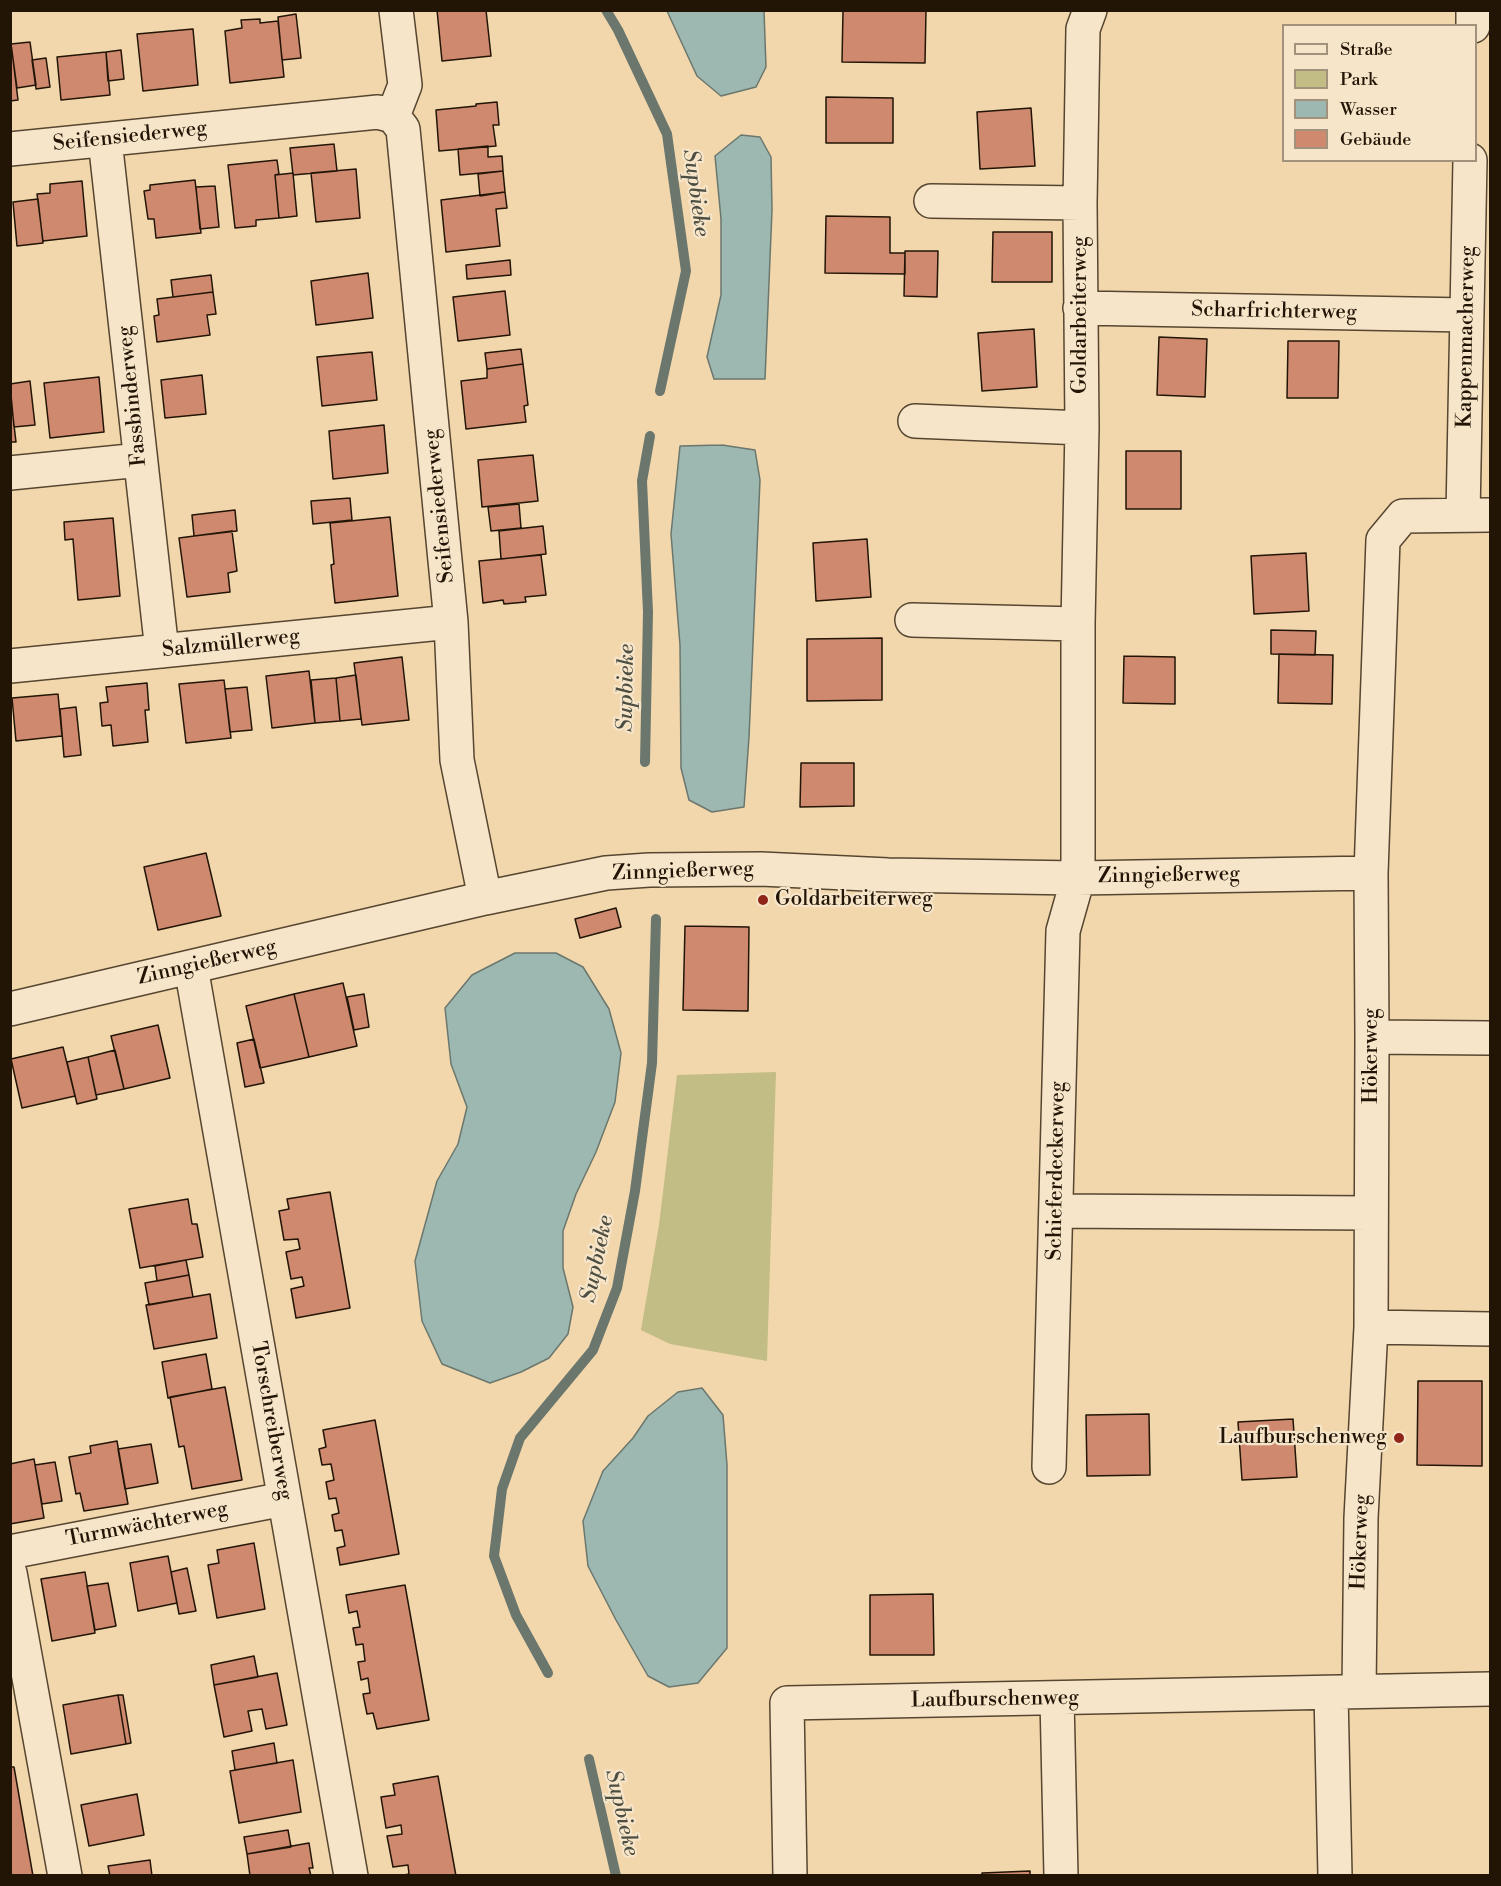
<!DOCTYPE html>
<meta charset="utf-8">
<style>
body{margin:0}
#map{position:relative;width:1501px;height:1886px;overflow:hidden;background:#f2d7ad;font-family:"Libre Bodoni",serif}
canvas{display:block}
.frame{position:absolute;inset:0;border:12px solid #221506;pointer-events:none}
.legend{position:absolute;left:1282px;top:24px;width:195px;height:138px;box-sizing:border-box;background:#f7e5ca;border:2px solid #a2927c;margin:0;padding:8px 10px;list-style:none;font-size:18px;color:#221506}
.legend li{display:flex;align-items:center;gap:12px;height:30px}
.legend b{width:30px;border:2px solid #a2927c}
</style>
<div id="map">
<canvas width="1501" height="1886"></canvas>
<div class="frame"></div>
<ul class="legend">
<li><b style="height:8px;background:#f7e5ca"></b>Straße</li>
<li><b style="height:16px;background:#c2bc85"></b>Park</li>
<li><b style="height:16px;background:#9cb8b1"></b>Wasser</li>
<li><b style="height:16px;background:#ce896f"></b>Gebäude</li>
</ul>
</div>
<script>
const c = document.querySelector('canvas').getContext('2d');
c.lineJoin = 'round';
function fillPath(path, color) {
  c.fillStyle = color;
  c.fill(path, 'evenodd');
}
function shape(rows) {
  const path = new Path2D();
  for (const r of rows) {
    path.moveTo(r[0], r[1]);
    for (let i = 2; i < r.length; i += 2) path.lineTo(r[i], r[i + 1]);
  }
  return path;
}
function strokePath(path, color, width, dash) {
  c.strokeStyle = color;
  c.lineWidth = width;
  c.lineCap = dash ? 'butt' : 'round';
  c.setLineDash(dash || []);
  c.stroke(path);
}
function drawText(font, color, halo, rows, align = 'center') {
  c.font = font + ' "Libre Bodoni",serif';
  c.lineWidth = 4.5;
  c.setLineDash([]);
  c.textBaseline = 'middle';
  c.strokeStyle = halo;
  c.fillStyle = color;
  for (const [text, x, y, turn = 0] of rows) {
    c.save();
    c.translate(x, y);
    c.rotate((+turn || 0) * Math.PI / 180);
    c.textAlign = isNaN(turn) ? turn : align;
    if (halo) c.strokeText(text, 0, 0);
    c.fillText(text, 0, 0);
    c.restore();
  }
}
const green = shape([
 [776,1072,767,1361,670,1344,641,1330,659,1225,677,1075]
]);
const water = shape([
 [667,11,764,11,766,67,756,87,721,96,697,76,667,11],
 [741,135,760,137,771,157,772,210,765,379,714,379,707,357,721,295,721,219,715,156,741,135],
 [722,445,755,450,760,480,749,737,744,807,712,812,689,800,681,768,680,645,671,534,680,446,722,445],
 [515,953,556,953,583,967,609,1009,621,1053,615,1102,596,1152,576,1194,563,1231,563,1268,573,1307,568,1334,549,1358,521,1372,490,1383,442,1364,422,1321,415,1261,437,1181,458,1144,467,1107,451,1064,445,1008,472,975,515,953],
 [702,1388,723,1415,727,1465,727,1648,698,1683,669,1687,648,1676,616,1620,588,1566,583,1521,603,1471,633,1438,648,1416,678,1392,702,1388]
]);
const stream = shape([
 [606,10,618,30,667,134,686,271,660,391],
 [645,762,648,612,642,481,650,436],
 [548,1673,516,1615,494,1556,502,1489,520,1438,593,1350,617,1288,635,1191,652,1063,656,919],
 [589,1759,616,1876]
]);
const building = shape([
 [437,10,486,10,491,56,442,61,437,10],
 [843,10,926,10,925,63,842,62,843,10],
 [296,14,301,58,282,60,278,17,296,14],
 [260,19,260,23,278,21,284,77,230,83,225,31,242,28,241,20,260,19],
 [193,29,198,85,143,91,137,34,193,29],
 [30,42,36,85,17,88,11,44,30,42],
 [121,50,124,79,108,81,106,52,121,50],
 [10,51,12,51,18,100,10,101,10,51],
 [106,52,110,95,61,100,57,57,106,52],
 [46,58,50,87,36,89,32,60,46,58],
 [826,97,893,98,893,143,826,143,826,97],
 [497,102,499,125,493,125,496,146,439,151,436,110,476,106,476,104,497,102],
 [1031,108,1035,166,980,169,977,112,1031,108],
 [334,144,337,171,293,175,290,148,334,144],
 [488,146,488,157,502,156,503,171,460,175,458,149,488,146],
 [277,160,279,174,275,175,279,218,256,220,256,226,235,228,228,165,277,160],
 [356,169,360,218,316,222,311,173,356,169],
 [503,171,505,192,480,196,478,174,503,171],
 [293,173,297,216,279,218,275,175,293,173],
 [195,180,201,233,156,238,154,219,148,219,144,191,150,190,150,185,195,180],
 [82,181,87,236,43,241,37,194,50,193,50,184,82,181],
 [215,186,219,227,200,229,196,187,215,186],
 [505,192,507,208,496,209,500,246,446,252,441,200,505,192],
 [38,199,43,243,17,246,13,202,38,199],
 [826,216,890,217,890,253,905,253,905,274,825,273,826,216],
 [993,232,1052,232,1052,282,992,282,993,232],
 [905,251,938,251,937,297,904,296,905,251],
 [510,260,511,275,467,279,466,265,510,260],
 [368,273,373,318,316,325,311,281,368,273],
 [211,275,213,292,173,297,171,280,211,275],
 [505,291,510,335,458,341,453,297,505,291],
 [213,292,216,314,207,315,210,335,157,342,154,316,159,315,157,299,213,292],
 [1034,329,1037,387,982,391,978,333,1034,329],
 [1159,337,1207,339,1205,397,1157,395,1159,337],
 [1288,341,1339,341,1338,398,1287,398,1288,341],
 [521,349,523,364,487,369,485,353,521,349],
 [372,352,377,400,322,406,317,357,372,352],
 [523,364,528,405,524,406,526,422,466,429,461,381,487,378,487,369,523,364],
 [202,375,206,414,165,418,161,380,202,375],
 [99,377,104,432,50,438,44,383,99,377],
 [30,381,35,425,14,427,10,384,30,381],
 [10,391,16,442,10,442,10,391],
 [384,425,388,473,333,479,329,431,384,425],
 [1126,451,1181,451,1181,509,1126,509,1126,451],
 [533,455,538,501,482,507,478,460,533,455],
 [350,498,352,520,313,524,311,501,350,498],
 [519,504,521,528,491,531,488,507,519,504],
 [235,510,237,531,194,536,192,515,235,510],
 [390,517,398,596,335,603,331,565,334,564,330,523,390,517],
 [113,518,120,596,78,600,73,539,65,540,64,522,113,518],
 [543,526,546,554,501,559,499,531,543,526],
 [232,531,237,571,228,573,230,592,187,597,179,538,232,531],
 [867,539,871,597,816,601,813,543,867,539],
 [1306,553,1309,611,1254,614,1251,556,1306,553],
 [541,555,546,595,525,597,526,602,504,604,503,600,483,603,479,561,541,555],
 [1271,630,1316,631,1315,655,1271,654,1271,630],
 [882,638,882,700,807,701,807,639,882,638],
 [1279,654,1333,655,1332,704,1278,703,1279,654],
 [1124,656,1175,657,1175,704,1123,703,1124,656],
 [402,657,409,720,362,725,354,663,402,657],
 [309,671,315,723,272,728,266,676,309,671],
 [356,675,361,719,340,721,336,678,356,675],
 [336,678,340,721,315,723,311,680,336,678],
 [224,680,231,738,186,743,179,684,224,680],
 [147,683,149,710,145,710,148,742,113,746,111,725,102,726,100,703,108,702,106,687,147,683],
 [247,687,252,730,230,732,225,689,247,687],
 [58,694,62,736,16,741,12,698,58,694],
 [76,707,81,755,64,757,60,709,76,707],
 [801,763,854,763,854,806,800,807,801,763],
 [206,853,221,916,158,930,144,867,206,853],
 [616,908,621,927,580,938,575,919,616,908],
 [685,926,749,927,748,1011,683,1010,685,926],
 [343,983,357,1046,309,1057,294,994,343,983],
 [294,994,309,1057,260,1068,246,1006,294,994],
 [364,994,369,1027,354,1030,347,997,364,994],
 [158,1025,170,1078,124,1089,111,1036,158,1025],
 [254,1039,264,1083,245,1087,237,1043,254,1039],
 [63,1047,75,1096,22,1108,11,1059,63,1047],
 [115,1050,124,1089,96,1095,88,1057,115,1050],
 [88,1057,97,1099,77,1104,67,1062,88,1057],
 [330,1192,350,1308,296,1318,291,1289,304,1286,302,1277,291,1279,286,1252,300,1249,298,1239,284,1240,279,1211,289,1209,287,1199,330,1192],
 [188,1199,192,1224,197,1224,203,1257,140,1268,129,1209,188,1199],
 [186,1260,189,1275,157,1281,155,1266,186,1260],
 [189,1275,193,1297,149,1305,145,1283,189,1275],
 [210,1294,217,1338,154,1349,146,1305,210,1294],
 [206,1354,212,1389,168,1398,162,1362,206,1354],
 [1418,1381,1482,1381,1482,1466,1417,1465,1418,1381],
 [225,1387,242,1480,192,1489,184,1446,179,1447,170,1397,225,1387],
 [1149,1414,1150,1475,1087,1476,1086,1415,1149,1414],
 [1293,1419,1297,1477,1242,1480,1238,1422,1293,1419],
 [375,1420,399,1554,340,1565,337,1548,345,1546,342,1530,335,1531,332,1515,339,1513,336,1498,329,1499,326,1482,334,1480,331,1464,322,1465,319,1449,326,1447,323,1430,375,1420],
 [117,1441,128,1504,84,1511,80,1493,76,1494,69,1457,91,1453,90,1446,117,1441],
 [151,1444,158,1483,125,1489,118,1449,151,1444],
 [34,1459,44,1518,10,1524,10,1464,34,1459],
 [55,1462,62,1501,42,1504,35,1465,55,1462],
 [254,1543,265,1609,217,1618,208,1565,219,1563,217,1550,254,1543],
 [168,1556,177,1603,138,1611,130,1563,168,1556],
 [187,1568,196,1611,179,1614,171,1572,187,1568],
 [85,1572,95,1633,52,1641,41,1579,85,1572],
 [108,1583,116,1626,95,1630,87,1586,108,1583],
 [405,1585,429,1720,377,1729,373,1713,367,1714,363,1694,370,1693,368,1678,361,1680,358,1662,365,1661,363,1644,356,1645,353,1628,360,1627,357,1611,349,1613,346,1595,405,1585],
 [933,1594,934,1655,870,1655,870,1595,933,1594],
 [254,1656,258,1677,214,1685,211,1665,254,1656],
 [277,1673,287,1725,266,1729,262,1709,248,1711,252,1731,224,1737,214,1685,277,1673],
 [118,1695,126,1744,71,1754,63,1705,118,1695],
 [118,1695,123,1695,131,1743,126,1744,118,1695],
 [274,1743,277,1763,235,1770,232,1751,274,1743],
 [293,1760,301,1812,239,1823,230,1771,293,1760],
 [10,1767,14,1767,33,1876,10,1876,10,1767],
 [438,1776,456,1876,399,1876,409,1874,408,1865,393,1867,387,1836,402,1834,401,1825,386,1828,381,1797,395,1795,393,1784,438,1776],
 [137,1794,144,1835,89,1846,81,1805,137,1794],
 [288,1830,291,1847,247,1854,244,1837,288,1830],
 [309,1843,313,1868,309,1868,311,1876,250,1876,247,1854,309,1843],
 [150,1860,152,1876,110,1876,108,1866,150,1860],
 [1030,1871,1030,1876,982,1876,982,1873,1030,1871]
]);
const minor = shape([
 [1473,26,1473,10],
 [393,116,405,85,396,10],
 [105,140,162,651],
 [10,149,378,112,393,116,403,129,451,622,457,760,485,898],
 [931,201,1080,203],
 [1080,308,1467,315],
 [915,421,1082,428],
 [10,473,140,460],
 [1463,514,1470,160],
 [912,620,1078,624],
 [10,666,451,622],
 [191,967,351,1876],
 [10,1009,485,898,606,873,649,870,761,869,888,875,1078,878,1371,873],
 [1372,1037,1490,1038],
 [1056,1211,1370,1213],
 [1371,1327,1490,1329],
 [1049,1467,1063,931,1078,878,1078,624,1082,428,1080,203,1083,29,1090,10],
 [10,1552,284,1499],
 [10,1573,65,1876],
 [1359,1691,1361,1518,1371,1327,1372,1037,1371,873,1383,540,1403,516,1490,515],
 [1331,1693,1335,1876],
 [1057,1699,1061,1876],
 [790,1876,787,1703,1490,1689]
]);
const markers = [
 [763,900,6,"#8f2418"],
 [1399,1438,6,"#8f2418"]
];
const streetNames = [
 ["Seifensiederweg",130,137,-6],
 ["Scharfrichterweg",1274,312,1],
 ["Goldarbeiterweg",1081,315,-90],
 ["Kappenmacherweg",1467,337,-89],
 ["Fassbinderweg",133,396,-96],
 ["Seifensiederweg",440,506,-96],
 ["Salzmüllerweg",231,644,-6],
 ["Zinngießerweg",683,872,-2],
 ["Zinngießerweg",1169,876,-1],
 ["Zinngießerweg",207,963,-13],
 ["Hökerweg",1372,1056,-90],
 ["Schieferdeckerweg",1057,1171,-89],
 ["Torschreiberweg",271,1421,80],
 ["Turmwächterweg",147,1525,-11],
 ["Hökerweg",1361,1542,-88],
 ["Laufburschenweg",995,1700,-1]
];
const poiNames = [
 ["Goldarbeiterweg",775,900],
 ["Laufburschenweg",1387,1438,"right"]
];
const waterNames = [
 ["Supbieke",695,193,82],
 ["Supbieke",627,688,-89],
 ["Supbieke",598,1259,-78],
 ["Supbieke",621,1813,77]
];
fillPath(green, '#c2bc85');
fillPath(water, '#9cb8b1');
strokePath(water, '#6b776d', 1.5);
strokePath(stream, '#6b776d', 10);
fillPath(building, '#ce896f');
strokePath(building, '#221506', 1.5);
strokePath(minor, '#564630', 36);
strokePath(minor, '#f7e5ca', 33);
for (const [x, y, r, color] of markers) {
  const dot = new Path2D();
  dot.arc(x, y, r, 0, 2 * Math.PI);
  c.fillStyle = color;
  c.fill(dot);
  strokePath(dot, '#f7e5ca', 2);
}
drawText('21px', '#221506', '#f7e5ca', streetNames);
drawText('21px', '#221506', '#f7e5ca', poiNames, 'left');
drawText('italic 22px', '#4d4e42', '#f7e5ca', waterNames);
</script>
